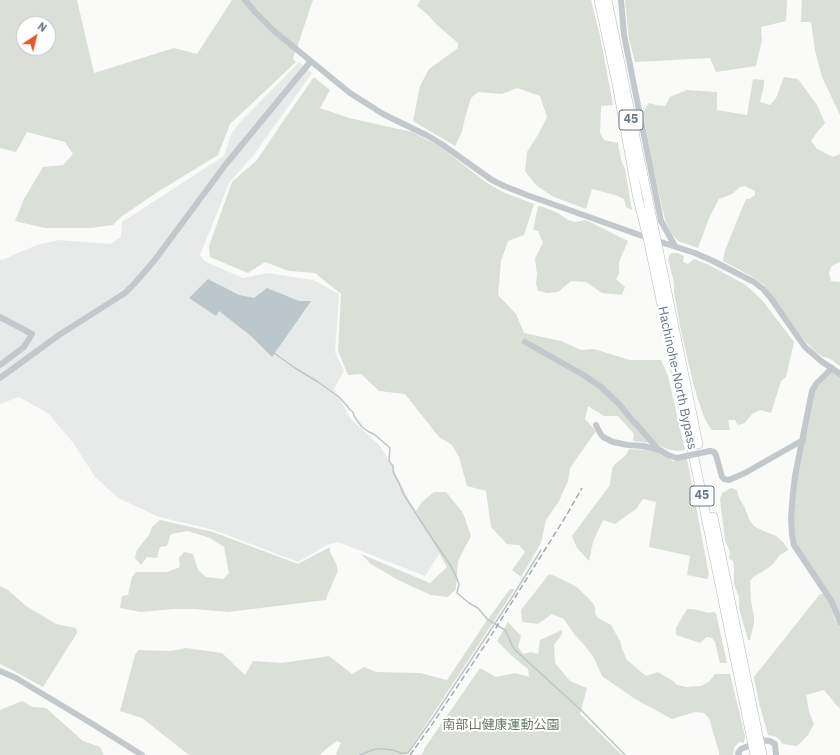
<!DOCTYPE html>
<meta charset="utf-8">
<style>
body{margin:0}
#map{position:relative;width:840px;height:755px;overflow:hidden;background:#fafaf8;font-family:"IBM Plex Sans",sans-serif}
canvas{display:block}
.north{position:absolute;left:16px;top:16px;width:40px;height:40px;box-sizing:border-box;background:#fff;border:1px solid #c1c8cd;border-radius:50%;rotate:35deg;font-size:11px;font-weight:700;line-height:16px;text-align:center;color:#657683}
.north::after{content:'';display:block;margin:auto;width:14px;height:18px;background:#e4572e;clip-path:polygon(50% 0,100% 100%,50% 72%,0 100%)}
</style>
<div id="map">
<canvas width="840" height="755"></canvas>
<div class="north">N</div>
</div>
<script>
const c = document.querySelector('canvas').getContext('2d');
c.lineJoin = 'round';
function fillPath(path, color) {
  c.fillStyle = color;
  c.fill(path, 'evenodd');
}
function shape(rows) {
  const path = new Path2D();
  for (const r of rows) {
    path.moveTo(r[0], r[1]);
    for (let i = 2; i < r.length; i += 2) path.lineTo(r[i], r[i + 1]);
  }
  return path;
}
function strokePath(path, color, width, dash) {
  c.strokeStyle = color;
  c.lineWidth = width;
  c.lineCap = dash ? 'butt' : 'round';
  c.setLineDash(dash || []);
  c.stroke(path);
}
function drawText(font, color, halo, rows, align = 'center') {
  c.font = font + ' "IBM Plex Sans","Noto Sans JP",sans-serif';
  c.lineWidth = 4;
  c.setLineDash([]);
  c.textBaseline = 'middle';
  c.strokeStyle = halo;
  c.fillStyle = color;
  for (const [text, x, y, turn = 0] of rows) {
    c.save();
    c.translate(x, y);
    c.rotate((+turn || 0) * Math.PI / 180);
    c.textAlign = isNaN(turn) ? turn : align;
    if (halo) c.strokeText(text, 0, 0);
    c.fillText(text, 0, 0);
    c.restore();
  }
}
const built = shape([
 [299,62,312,73,253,156,229,183,200,255,204,261,243,278,267,273,313,280,339,294,335,352,344,371,334,389,351,419,380,446,389,460,410,502,441,551,425,576,338,542,327,545,298,562,214,530,159,517,118,498,95,477,74,444,49,414,19,397,0,404,0,258,2,260,37,245,59,240,110,244,121,237,122,222,224,156,231,134,241,121]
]);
const green = shape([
 [0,0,77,0,94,73,174,48,197,54,232,0,313,0,293,59,296,62,230,124,218,155,156,193,121,217,113,225,91,228,45,228,15,221,24,199,43,167,63,165,73,154,65,142,27,132,16,152,0,148],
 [24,24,48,24,48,48,24,48],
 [420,0,591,0,600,36,613,105,601,106,600,133,604,140,618,143,621,160,625,169,632,210,626,207,624,199,615,195,592,189,586,209,554,197,546,192,536,185,525,171,527,152,539,133,547,117,540,96,517,88,502,94,478,92,471,98,465,118,462,132,455,146,413,121,420,86,429,69,458,48,458,43,437,25,426,13,417,6],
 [625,0,787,0,786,21,761,27,762,40,756,66,716,72,710,58,635,62,629,40,627,22],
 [802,0,840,0,840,115,822,77,815,50,811,22,801,22],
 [314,77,330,90,320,108,349,118,412,132,439,146,487,183,505,193,534,204,524,235,508,241,501,261,498,295,516,314,524,333,561,341,581,350,594,349,630,360,661,360,668,376,685,450,677,451,667,449,656,444,633,441,634,434,618,416,604,416,588,406,585,419,596,431,570,468,568,481,559,501,546,520,541,543,521,577,512,570,525,552,519,545,507,544,491,527,486,491,467,486,459,457,452,445,439,437,405,394,379,391,361,374,348,375,338,351,341,294,315,273,289,271,265,262,248,273,210,257,209,246,232,182,257,160,286,117],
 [784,77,798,79,817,105,825,123,818,131,811,141,817,149,833,157,840,154,840,262,835,264,831,267,829,273,831,281,840,282,840,366,829,358,823,357,816,352,805,341,764,285,751,276,723,261,725,250,746,199,749,199,755,195,755,191,745,186,740,187,732,194,719,199,710,216,698,248,678,241,671,233,665,220,651,157,643,111,649,103,656,105,665,106,670,97,687,90,717,92,717,110,747,115,753,79,764,80,764,85,760,102,770,105,776,98],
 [538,206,543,207,558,213,568,220,575,222,586,220,628,241,619,262,619,274,616,279,625,287,622,295,602,293,586,282,571,281,558,292,548,293,538,291,536,284,537,274,535,258,543,243,538,231,533,230],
 [671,253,677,253,684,256,683,262,688,264,694,259,707,264,746,285,762,300,794,342,786,377,781,381,771,413,760,410,752,414,745,423,738,425,735,420,728,420,730,430,712,430,709,426,704,417,694,387,681,331,674,292,674,283,668,258],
 [831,371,840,377,840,619,796,547,793,533,794,494,814,390],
 [629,449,647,450,661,453,673,461,687,459,709,575,707,579,687,575,690,556,649,547,656,502,643,499,636,509,615,524,603,520,593,542,589,561,577,548,572,536,610,485,612,469,614,465,626,455],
 [731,488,737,490,739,498,744,506,750,521,754,526,761,530,776,536,783,542,788,549,787,551,780,555,773,564,765,570,753,577,750,581,751,601,754,617,754,624,750,640,748,640,739,608,739,597,734,584,734,568,733,561,729,558,730,552,725,540,720,499,722,493],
 [434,492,446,492,463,513,471,536,458,561,456,589,448,597,431,595,398,580,371,564,361,554,430,583,447,567,416,511,422,502],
 [160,520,213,532,298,564,330,547,330,552,336,563,338,571,329,591,326,600,228,612,195,609,173,609,141,612,120,608,122,596,128,595,132,577,136,572,167,572,180,567,179,558,184,552,193,554,198,570,206,577,223,579,229,573,224,547,210,538,188,531,171,534,167,546,160,547,157,558,147,557,141,565,135,558,137,550,149,535,152,527],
 [549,574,555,576,577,587,592,602,595,607,595,614,598,618,611,625,620,641,622,649,627,660,646,676,658,672,673,681,677,685,687,687,701,686,709,682,715,674,730,674,745,736,744,743,739,742,734,748,733,755,719,755,719,752,709,718,704,713,695,712,672,719,635,699,602,676,594,658,586,647,574,634,564,619,552,614,538,624,522,622,521,610],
 [0,586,8,590,26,606,56,624,76,628,77,633,43,687,12,670,0,664],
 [510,589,515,589,406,755,337,755,336,753,341,743,337,741,326,749,320,755,189,755,142,718,120,711,135,655,138,650,171,651,186,648,222,653,245,675,253,661,282,663,329,656,352,674,364,667,376,672,420,673,447,680,483,626],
 [820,594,825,594,831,605,835,620,840,623,840,708,837,706,824,690,806,695,809,712,814,724,808,735,797,746,783,744,777,737,768,735,759,703,754,677],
 [687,609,693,609,709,613,712,612,716,613,727,663,720,663,715,642,712,638,707,637,700,643,676,635,676,628],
 [508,622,521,636,518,647,523,654,531,652,538,654,540,640,562,630,562,634,554,645,555,663,570,681,587,688,580,714,622,755,421,755,424,751,424,749,480,668,496,677,515,673,529,677,528,669,513,657,497,641],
 [22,701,32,707,46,708,83,741,100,747,104,755,0,755,0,710]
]);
const water = shape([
 [208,279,239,295,254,298,267,288,299,301,311,301,272,357,251,336,219,311,216,316,189,298]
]);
const stream = shape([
 [274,353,295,368,318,382,339,397,348,407,350,410,353,412,354,416,362,427,369,432,374,434,390,448,389,461,393,466,393,471,395,476,398,481,404,495,431,537,449,563,455,574,459,584,457,593,469,603,478,608,487,619,505,630,514,649,582,711,625,755],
 [360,755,375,749,382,749,393,750,401,753,408,753,434,716,511,599,541,550]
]);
const minor = shape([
 [245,0,256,13,274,31,350,93,383,114,428,136,440,143,492,180,504,186,527,195,648,238,695,253,713,261,754,282,763,289,770,297,805,347,821,361,840,374],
 [621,0,624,35,661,221,675,246],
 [0,317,32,334,24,347,0,365],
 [525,342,582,374,601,387,620,405,632,420,636,424,657,448,668,455,677,458],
 [832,368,816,384,812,391,795,476,793,493,791,518,792,535,794,545,832,602,840,622],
 [0,378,59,335,125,293,134,284,154,261,226,164,311,61],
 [596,425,600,433,603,437,613,442,628,445,643,446,659,450],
 [710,451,714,452,716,455,722,477,724,479,729,480,745,473,803,440],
 [0,671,16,678,91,723,142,755],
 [759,740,770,741,775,744,776,755],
 [739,755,738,753,741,749,753,744]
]);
const highway = shape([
 [599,0,617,84,638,199,648,238,695,463,755,755],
 [607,0,698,444],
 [713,517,762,755]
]);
const rail = shape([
 [410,755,431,726,487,642,566,516,582,488]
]);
const minorBridge = shape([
 [677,458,710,451]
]);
const shields = [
 [631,120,24],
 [702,496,24]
];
const shieldNames = [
 ["45",631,120],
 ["45",702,496]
];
const streetNames = [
 ["Hachinohe-North Bypass",677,378,78]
];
const parkNames = [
 ["南部山健康運動公園",501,725]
];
fillPath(built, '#e8e9e9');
fillPath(green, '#dadfd7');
fillPath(water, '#bbc7cb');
strokePath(stream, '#bbc7cb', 1.5);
strokePath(highway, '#b4b9bd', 10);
strokePath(minor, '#c3c8cc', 6);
strokePath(highway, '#fff', 9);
strokePath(rail, '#a2aab0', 1.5, [6, 3]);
strokePath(minorBridge, '#c3c8cc', 6);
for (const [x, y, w] of shields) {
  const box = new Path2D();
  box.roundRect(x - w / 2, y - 10, w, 20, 3);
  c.fillStyle = '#fff';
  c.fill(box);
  strokePath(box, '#657683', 1);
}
drawText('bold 12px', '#657683', null, shieldNames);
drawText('13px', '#657683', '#fff', streetNames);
drawText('13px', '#687a64', '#fff', parkNames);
</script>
